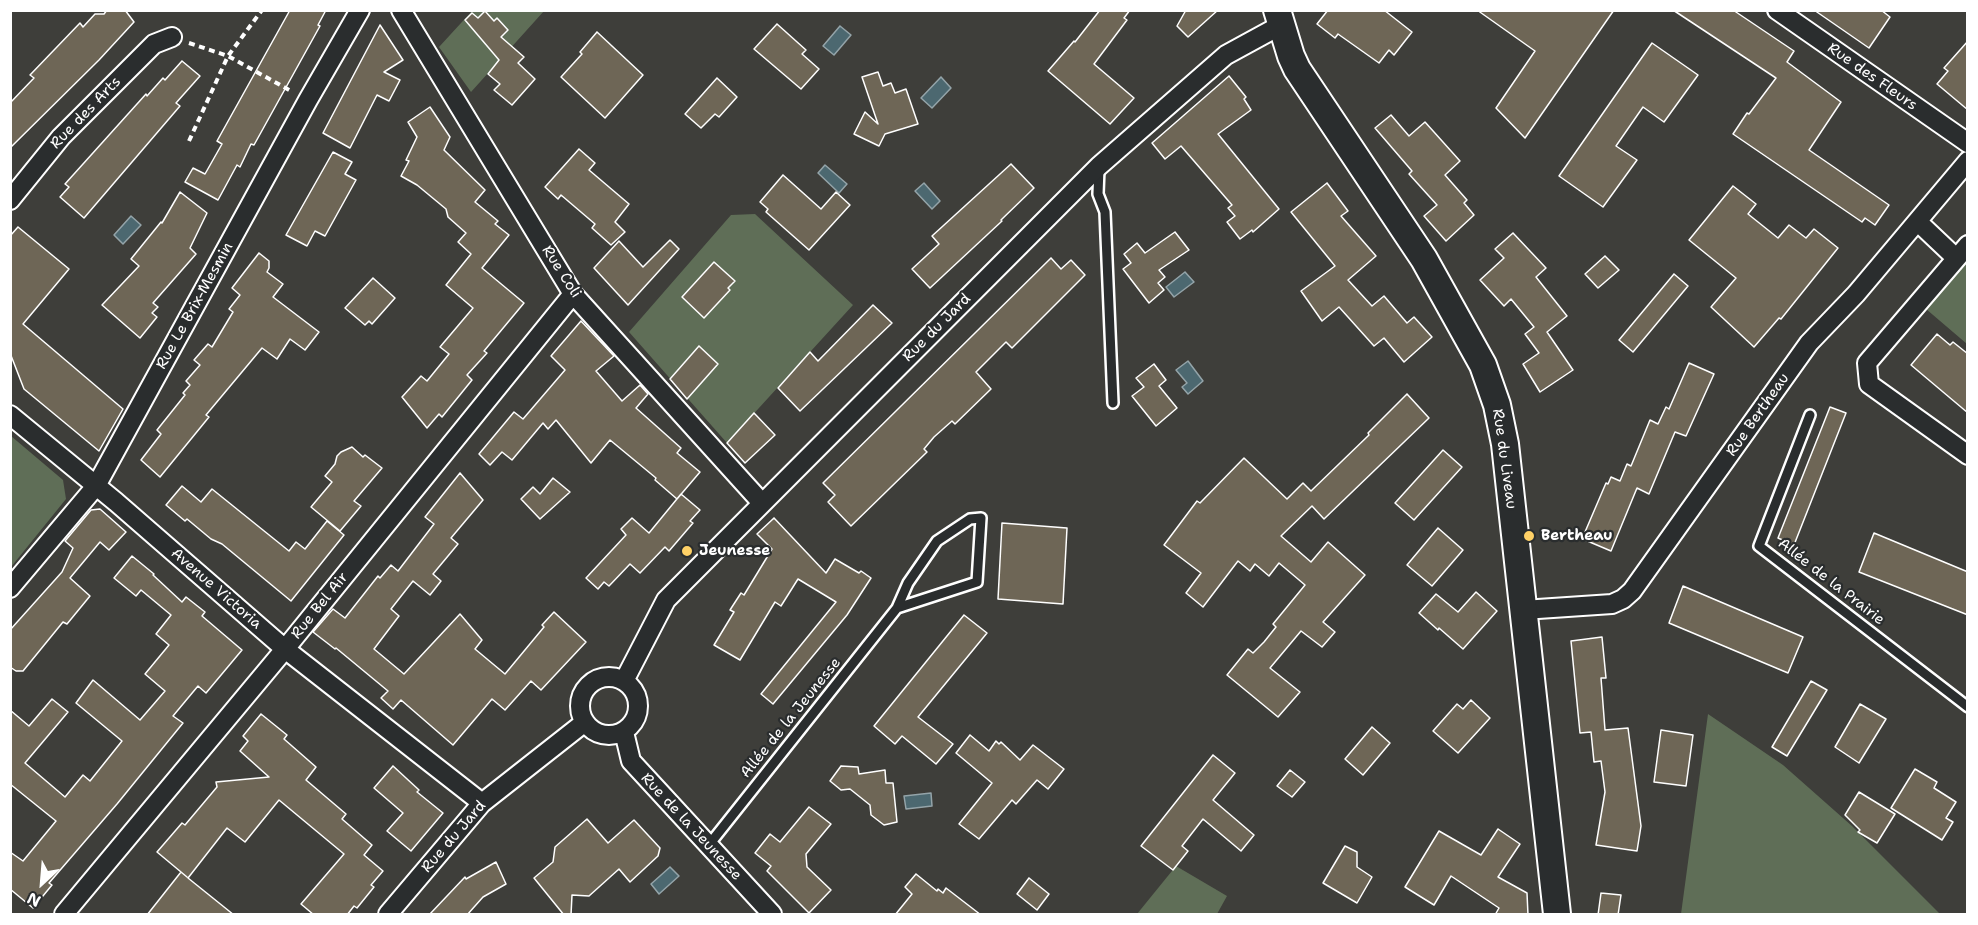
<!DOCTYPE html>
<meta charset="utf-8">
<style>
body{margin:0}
#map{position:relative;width:1978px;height:925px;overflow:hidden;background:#3e3e3a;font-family:"Shantell Sans",sans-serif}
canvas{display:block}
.frame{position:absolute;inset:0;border:12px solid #fff;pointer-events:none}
.north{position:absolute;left:12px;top:853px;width:60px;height:60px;-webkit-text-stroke:4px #2a2d2e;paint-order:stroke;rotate:206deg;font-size:16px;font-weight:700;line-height:24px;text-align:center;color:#fff}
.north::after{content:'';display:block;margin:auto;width:21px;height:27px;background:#fff;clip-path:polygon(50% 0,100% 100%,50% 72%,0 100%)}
</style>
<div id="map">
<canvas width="1978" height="925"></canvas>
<div class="frame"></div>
<div class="north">N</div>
</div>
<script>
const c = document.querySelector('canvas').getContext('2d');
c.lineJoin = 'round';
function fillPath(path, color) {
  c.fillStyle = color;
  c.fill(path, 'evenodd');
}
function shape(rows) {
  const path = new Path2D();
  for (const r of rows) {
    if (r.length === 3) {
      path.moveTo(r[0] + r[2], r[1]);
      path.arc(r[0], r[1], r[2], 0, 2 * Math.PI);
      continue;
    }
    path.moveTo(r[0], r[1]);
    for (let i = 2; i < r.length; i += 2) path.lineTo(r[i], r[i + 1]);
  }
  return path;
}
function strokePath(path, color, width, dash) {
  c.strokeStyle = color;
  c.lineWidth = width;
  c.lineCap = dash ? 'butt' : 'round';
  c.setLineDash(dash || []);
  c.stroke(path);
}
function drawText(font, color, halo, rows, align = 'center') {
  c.font = font + ' "Shantell Sans",sans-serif';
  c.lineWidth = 4.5;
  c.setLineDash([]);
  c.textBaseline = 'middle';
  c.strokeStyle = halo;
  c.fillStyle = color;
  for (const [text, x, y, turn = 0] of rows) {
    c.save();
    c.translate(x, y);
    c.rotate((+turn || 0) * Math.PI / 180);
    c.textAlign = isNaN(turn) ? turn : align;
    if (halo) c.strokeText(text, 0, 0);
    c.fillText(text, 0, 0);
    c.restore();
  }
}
const green = shape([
 [472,11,544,11,471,92,439,47],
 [755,214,853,305,727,443,629,332,731,215],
 [1967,245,1967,344,1919,303],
 [11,436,63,480,66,499,11,567],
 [1708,714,1783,765,1852,826,1940,914,1681,914],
 [1176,866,1227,896,1217,914,1137,914]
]);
const water = shape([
 [840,26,851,35,834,55,823,46,840,26],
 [941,77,951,88,932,108,921,98,941,77],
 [825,165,847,184,839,193,818,173,825,165],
 [924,183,940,201,932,209,915,191,924,183],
 [131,216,141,225,123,244,114,235,131,216],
 [1185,272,1194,282,1174,297,1166,287,1185,272],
 [1188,361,1203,381,1188,394,1182,387,1187,383,1176,370,1188,361],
 [931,793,932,806,906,809,904,796,931,793],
 [670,867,679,876,659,894,651,884,670,867]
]);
const building = shape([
 [107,10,125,10,134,22,99,60,10,148,10,103,34,78,30,75,80,23,83,27,95,14,104,14,107,10],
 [290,10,326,10,318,25,320,26,254,145,251,144,240,167,237,165,218,200,185,182,193,168,205,174,222,144,217,141,290,10],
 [1100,10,1130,10,1124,18,1127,20,1094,64,1134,98,1110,124,1048,71,1074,41,1075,42,1100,10],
 [1186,10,1218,10,1188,37,1177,26,1186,10],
 [1328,10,1384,10,1412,32,1394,55,1389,50,1379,63,1338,34,1335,38,1317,24,1328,10],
 [1477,10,1614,10,1525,138,1496,108,1535,51,1477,10],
 [1673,10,1733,10,1794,51,1787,62,1841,102,1809,150,1889,205,1875,225,1865,218,1862,222,1733,134,1747,113,1749,114,1776,78,1673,10],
 [1814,10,1881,10,1890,17,1869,48,1814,10],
 [485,11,494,21,497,18,508,30,501,37,524,57,518,63,535,79,512,105,494,90,500,84,488,74,499,60,465,20,472,13,478,18,485,11],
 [777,24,806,50,802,54,819,69,801,89,754,49,777,24],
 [380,25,403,60,384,72,400,80,389,101,377,95,350,148,323,133,380,25],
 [597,32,643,75,605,118,561,77,582,54,580,52,597,32],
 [1968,41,1968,110,1937,84,1948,71,1944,68,1968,41],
 [1652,43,1698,75,1664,122,1643,107,1616,146,1637,160,1603,207,1559,176,1652,43],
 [182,61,200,76,176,103,180,106,84,218,60,197,69,187,65,184,146,94,147,96,163,78,165,80,182,61],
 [878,72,883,86,891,83,895,93,906,89,918,124,885,134,879,146,854,134,865,112,878,124,862,77,878,72],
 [1229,76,1246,97,1244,99,1251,110,1218,134,1279,209,1253,232,1252,230,1240,239,1227,222,1235,216,1228,208,1232,205,1181,146,1165,159,1152,143,1229,76],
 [717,78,737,97,719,117,715,114,701,128,685,114,717,78],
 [430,107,450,137,444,150,485,190,475,202,498,221,495,224,509,235,482,268,524,303,484,351,487,353,467,375,472,380,442,417,439,414,427,428,402,397,421,376,427,381,449,354,440,347,473,308,446,285,471,254,458,242,466,233,448,217,446,209,417,185,401,176,409,161,406,160,417,137,408,122,430,107],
 [1391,115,1409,136,1425,122,1460,161,1445,175,1467,200,1464,203,1474,215,1446,241,1424,216,1437,205,1409,174,1412,171,1375,128,1391,115],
 [579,149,595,163,589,170,629,204,615,222,625,232,611,245,592,228,595,224,561,195,558,199,545,187,579,149],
 [333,152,352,162,345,174,356,180,325,236,315,231,307,246,286,235,333,152],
 [1011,164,1034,188,1001,220,1002,221,930,288,912,269,939,244,932,236,1011,164],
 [783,175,821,209,836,192,850,205,809,250,766,212,768,209,760,202,783,175],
 [1327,183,1348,211,1341,216,1376,256,1348,280,1372,306,1384,296,1407,323,1414,317,1432,337,1404,362,1384,338,1374,346,1339,307,1322,321,1301,291,1335,266,1291,212,1327,183],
 [1733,186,1756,204,1748,214,1778,238,1789,225,1806,238,1814,229,1838,248,1781,319,1779,318,1754,347,1711,307,1736,278,1689,240,1733,186],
 [180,192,207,213,190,248,196,254,153,303,158,307,152,313,157,317,140,338,102,305,139,266,131,259,161,222,162,223,180,192],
 [18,227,69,269,23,324,123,409,99,451,24,389,10,353,10,236,18,227],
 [1175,232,1189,250,1159,270,1165,277,1158,283,1164,290,1149,303,1123,269,1131,263,1124,254,1137,243,1145,253,1175,232],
 [1513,233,1546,268,1536,277,1567,316,1547,332,1573,370,1540,392,1523,364,1539,353,1525,334,1534,327,1511,299,1504,306,1480,280,1504,258,1495,249,1513,233],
 [670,240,679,249,628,305,594,268,619,241,643,267,670,240],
 [259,253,269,261,269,268,267,272,283,284,273,297,319,332,305,350,290,339,277,359,262,348,206,415,209,417,160,477,141,460,161,434,157,430,185,395,183,393,190,385,186,381,200,365,194,360,208,344,212,347,233,312,229,309,240,295,232,288,259,253],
 [1605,256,1619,270,1598,288,1585,274,1605,256],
 [1051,258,1061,269,1071,260,1085,275,1012,348,1006,342,976,372,991,389,955,424,952,421,934,437,924,449,927,452,851,526,828,502,835,495,823,483,1051,258],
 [714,262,735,281,728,288,730,290,704,318,682,297,714,262],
 [1674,274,1688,286,1633,352,1619,340,1674,274],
 [373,278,395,298,372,324,369,321,365,325,345,308,373,278],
 [873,305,892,323,800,411,778,388,810,352,818,361,873,305],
 [581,321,614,356,596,371,622,401,640,385,648,394,636,408,681,448,677,453,700,472,677,499,655,480,656,478,610,440,591,463,556,420,548,429,543,423,512,460,502,452,490,465,479,454,514,412,523,419,565,370,551,356,581,321],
 [1937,334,1950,345,1953,342,1968,354,1968,413,1911,365,1937,334],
 [699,346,718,364,687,399,670,379,699,346],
 [1689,363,1714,374,1686,436,1675,432,1649,494,1637,488,1611,551,1585,540,1588,533,1585,532,1606,483,1608,484,1611,477,1620,481,1627,464,1631,466,1650,420,1658,424,1666,407,1669,409,1689,363],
 [1154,364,1166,380,1159,386,1177,408,1156,426,1132,396,1144,387,1136,378,1154,364],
 [1407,394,1429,418,1324,519,1312,506,1281,536,1311,562,1328,542,1365,575,1323,622,1335,632,1322,647,1301,631,1270,668,1300,692,1278,717,1227,675,1248,649,1253,653,1264,642,1276,627,1273,624,1305,585,1279,563,1269,576,1255,564,1250,571,1238,561,1203,607,1186,593,1201,573,1164,545,1197,501,1200,503,1244,458,1287,499,1303,483,1311,491,1369,435,1368,433,1407,394],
 [1830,407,1846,413,1794,545,1778,538,1830,407],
 [754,413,775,435,745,463,727,443,754,413],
 [352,447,363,457,365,455,382,468,354,501,361,506,340,531,311,507,332,482,325,476,335,464,337,456,341,452,352,447],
 [1443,450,1462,467,1414,520,1395,503,1443,450],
 [460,473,483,500,451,538,458,544,433,574,441,581,430,595,413,581,391,609,399,616,374,649,404,674,460,614,482,640,475,649,505,674,544,627,542,625,554,612,586,642,541,690,531,681,505,710,492,699,453,745,401,700,393,709,381,698,388,691,336,648,335,649,313,632,333,609,345,618,378,576,380,578,391,565,398,571,434,524,425,517,460,473],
 [553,478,570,492,540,519,521,499,533,487,540,494,553,478],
 [182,486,201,502,212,489,289,551,296,542,305,549,327,521,344,535,291,601,222,544,211,539,187,519,185,521,166,505,182,486],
 [681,494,700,510,690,521,693,523,669,551,665,547,640,573,630,564,609,586,604,582,598,589,586,578,626,535,621,529,632,518,649,533,681,494],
 [100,509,126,532,109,550,100,542,70,578,90,596,67,624,63,622,23,671,16,671,10,667,10,630,62,572,73,548,65,541,91,510,100,509],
 [774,518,826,573,835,559,859,573,861,571,871,578,847,615,773,704,761,694,836,602,798,579,781,606,775,602,740,660,714,645,734,612,730,610,741,593,744,595,772,549,757,534,774,518],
 [1002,523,1067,528,1063,604,998,599,1002,523],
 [1438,528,1463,550,1432,586,1407,565,1438,528],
 [1874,533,1968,572,1968,615,1859,572,1874,533],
 [132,556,154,574,153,575,182,602,186,597,205,612,202,616,242,650,206,693,198,686,173,716,183,723,117,804,49,883,52,885,33,908,10,889,10,852,23,861,56,821,10,784,10,710,29,726,52,699,68,712,25,763,65,797,83,775,90,781,122,741,76,703,93,680,140,720,165,691,145,674,169,645,156,634,171,615,141,590,136,596,114,578,132,556],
 [1683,586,1803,637,1788,673,1669,623,1683,586],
 [1476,592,1497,611,1463,649,1439,628,1438,630,1419,613,1436,594,1458,612,1476,592],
 [964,615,987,633,918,717,953,744,936,764,902,736,895,744,874,726,964,615],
 [1602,637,1606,678,1601,678,1605,730,1628,728,1641,826,1637,851,1596,845,1605,792,1601,761,1594,762,1591,732,1580,733,1571,641,1602,637],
 [1811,681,1827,690,1787,756,1772,747,1811,681],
 [1471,700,1490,718,1458,753,1433,731,1457,704,1463,709,1471,700],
 [1860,704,1886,719,1859,763,1835,747,1860,704],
 [261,714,287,735,284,739,316,767,306,780,346,814,342,819,372,845,364,855,383,871,371,885,374,887,357,908,354,906,347,915,314,915,301,904,344,854,279,800,245,842,227,828,188,878,234,915,147,915,181,872,187,877,157,852,182,823,185,825,217,787,216,782,269,777,240,751,248,741,243,736,261,714],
 [1372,727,1390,743,1363,775,1345,759,1372,727],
 [1661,730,1693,735,1686,786,1654,782,1661,730],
 [970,735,989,751,996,741,999,744,1001,742,1020,760,1033,745,1064,769,1048,789,1037,780,1016,804,1012,800,979,839,959,824,992,783,956,753,970,735],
 [1213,755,1235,773,1213,800,1254,835,1241,851,1203,819,1182,846,1188,851,1173,870,1141,846,1213,755],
 [393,766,419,790,417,792,443,813,411,851,387,831,403,813,374,788,393,766],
 [841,766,858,767,859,774,885,770,886,783,893,783,897,822,884,825,871,815,870,805,850,789,841,790,830,781,841,766],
 [1915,769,1937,782,1934,788,1956,802,1946,818,1953,822,1942,840,1891,808,1915,769],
 [1290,770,1305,782,1292,797,1277,786,1290,770],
 [1859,792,1895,814,1877,843,1858,832,1860,830,1845,815,1859,792],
 [809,807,831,824,806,854,807,867,831,890,809,913,767,871,771,866,755,853,770,834,780,842,809,807],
 [587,819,608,843,634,820,660,848,658,856,630,882,619,869,589,896,572,895,571,915,564,915,534,878,553,862,555,847,587,819],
 [1498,829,1520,844,1498,877,1527,893,1528,915,1495,915,1499,908,1451,876,1434,905,1405,887,1439,831,1481,855,1498,829],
 [1345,846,1357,852,1357,867,1372,877,1357,903,1323,883,1345,846],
 [496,862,506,884,483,897,467,915,429,915,465,877,466,879,496,862],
 [916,874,937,891,938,889,943,893,946,888,981,915,895,915,912,894,905,887,916,874],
 [1029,878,1049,894,1037,910,1017,894,1029,878],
 [1601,893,1621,895,1618,915,1598,915,1601,893]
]);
const path = shape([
 [189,43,228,56,291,91],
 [189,141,228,56,262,10]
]);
const lane = shape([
 [1099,168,1098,194,1105,212,1113,403],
 [1810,415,1759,546,1968,707],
 [708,846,897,608,908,583,937,541,970,519,981,518,977,582,897,608]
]);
const street = shape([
 [401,10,573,294,762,503],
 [1777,10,1968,143],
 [10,200,61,137,154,44,172,37],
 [1918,222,1956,258],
 [1968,245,1867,363,1869,384,1968,455],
 [10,415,116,502,285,649,482,803],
 [10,588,96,486,308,100,360,10],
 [1523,610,1612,604,1623,599,1632,591,1809,343,1856,294,1968,161],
 [609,706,29],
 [624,681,666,600,1099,166,1226,55,1281,25],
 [624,732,631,761,772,914],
 [64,914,285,649,573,294],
 [388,914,482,803,585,722]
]);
const secondary = shape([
 [1277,10,1291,56,1297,69,1424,259,1483,365,1497,405,1505,444,1557,914]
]);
const markers = [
 [1529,536,6,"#ffd166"],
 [687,551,6,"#ffd166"]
];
const streetNames = [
 ["Rue des Fleurs",1872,77,35],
 ["Rue des Arts",86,113,-46],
 ["Rue Coli",561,272,57],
 ["Rue Le Brix-Mesmin",195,306,-61],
 ["Rue du Jard",937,328,-45],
 ["Rue Bertheau",1758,415,-55],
 ["Rue du Liveau",1504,459,82],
 ["Allée de la Prairie",1831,582,38],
 ["Avenue Victoria",216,589,41],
 ["Rue Bel Air",320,606,-51],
 ["Allée de la Jeunesse",791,718,-51],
 ["Rue de la Jeunesse",691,827,47],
 ["Rue du Jard",454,837,-49]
];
const poiNames = [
 ["Bertheau",1541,536],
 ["Jeunesse",699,551]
];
fillPath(green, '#5f6e57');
fillPath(water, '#4c6870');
strokePath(water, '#94a4a9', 1.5);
fillPath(building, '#6e6656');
strokePath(building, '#fff', 1.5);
strokePath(lane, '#fff', 14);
strokePath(street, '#fff', 22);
strokePath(secondary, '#fff', 30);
strokePath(path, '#fff', 4, [6, 4.5]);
strokePath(lane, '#2a2d2e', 9);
strokePath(street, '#2a2d2e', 18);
strokePath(secondary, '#2a2d2e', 26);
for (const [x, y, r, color] of markers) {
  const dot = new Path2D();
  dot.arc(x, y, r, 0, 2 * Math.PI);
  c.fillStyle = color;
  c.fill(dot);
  strokePath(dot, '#2a2d2e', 2);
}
drawText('15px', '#fff', '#2a2d2e', streetNames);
drawText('bold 15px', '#fff', '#2a2d2e', poiNames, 'left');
</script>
